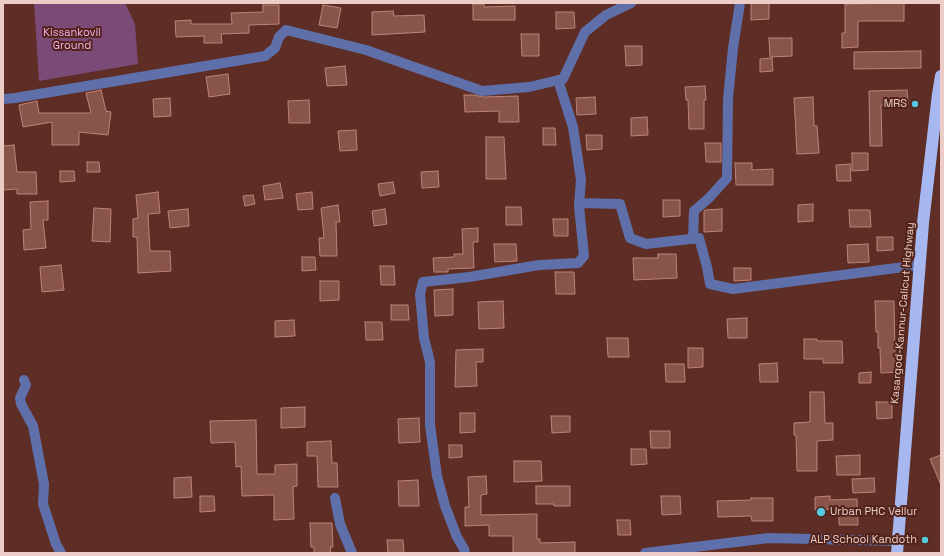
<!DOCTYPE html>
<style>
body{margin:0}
#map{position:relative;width:944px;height:556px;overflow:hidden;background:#5e2d25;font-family:"Space Grotesk",sans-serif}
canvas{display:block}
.frame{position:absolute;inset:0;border:4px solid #ebccc6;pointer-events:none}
</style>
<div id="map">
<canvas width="944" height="556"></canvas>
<div class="frame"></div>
</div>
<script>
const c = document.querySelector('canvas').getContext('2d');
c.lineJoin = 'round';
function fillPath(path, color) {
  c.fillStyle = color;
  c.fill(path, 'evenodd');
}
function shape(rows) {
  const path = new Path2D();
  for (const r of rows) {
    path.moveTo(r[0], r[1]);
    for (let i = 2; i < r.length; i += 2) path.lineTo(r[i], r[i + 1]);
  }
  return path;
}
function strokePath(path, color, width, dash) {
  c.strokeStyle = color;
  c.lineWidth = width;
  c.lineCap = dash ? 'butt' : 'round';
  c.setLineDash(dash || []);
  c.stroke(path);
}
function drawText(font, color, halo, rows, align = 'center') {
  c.font = font + ' "Space Grotesk",sans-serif';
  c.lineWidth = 4;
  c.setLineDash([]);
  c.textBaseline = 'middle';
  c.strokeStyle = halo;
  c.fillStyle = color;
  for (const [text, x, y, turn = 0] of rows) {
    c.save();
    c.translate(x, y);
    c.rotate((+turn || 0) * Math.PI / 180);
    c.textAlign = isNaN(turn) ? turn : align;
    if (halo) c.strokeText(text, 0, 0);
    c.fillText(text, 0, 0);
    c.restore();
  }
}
const green = shape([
 [34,3,125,3,135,24,138,64,39,81]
]);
const building = shape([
 [751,3,769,3,769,19,751,20,751,3],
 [904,3,904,21,858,21,858,47,842,48,842,33,845,33,845,4,904,3],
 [473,4,484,4,484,7,515,6,515,20,473,20,473,4],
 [263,5,279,5,279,24,249,25,249,33,221,34,222,43,204,43,204,36,176,37,175,21,191,20,191,24,232,24,231,13,263,12,263,5],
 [323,5,341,8,337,28,319,25,323,5],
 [393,11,394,16,424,15,425,32,372,35,372,12,393,11],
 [556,12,574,12,575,28,556,29,556,12],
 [521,34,539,34,539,56,522,56,521,34],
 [769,38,792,38,792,56,770,57,769,38],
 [625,46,642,46,642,65,626,66,625,46],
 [921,51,921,68,854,69,854,52,921,51],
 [772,58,773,71,760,72,760,59,772,58],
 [345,66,347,85,327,86,325,68,345,66],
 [228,74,230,94,209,97,206,77,228,74],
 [705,86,706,100,704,100,704,129,689,129,688,100,686,100,685,87,705,86],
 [101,90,106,111,111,112,108,135,79,132,79,145,52,145,52,122,23,127,19,105,37,101,39,113,91,113,86,93,101,90],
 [907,90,908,104,881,105,882,146,870,146,869,91,907,90],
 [464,95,474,95,483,97,518,96,519,122,499,122,499,111,465,112,464,95],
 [595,97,596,114,577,115,576,98,595,97],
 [813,97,814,126,817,126,819,153,797,154,794,98,813,97],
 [170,98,171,116,154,117,153,99,170,98],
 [309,100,310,123,289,123,288,101,309,100],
 [647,117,648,135,631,136,631,118,647,117],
 [543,128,555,128,556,145,543,145,543,128],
 [356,130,357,150,340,151,338,131,356,130],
 [586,135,602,135,602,149,587,150,586,135],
 [486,137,504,137,506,179,486,179,486,137],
 [705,143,721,143,721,162,706,162,705,143],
 [14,145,17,172,36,172,37,194,17,194,17,189,3,190,3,146,14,145],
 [852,153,868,153,868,170,852,171,852,153],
 [87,162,99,162,100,172,87,172,87,162],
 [735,163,752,163,752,170,773,169,773,185,736,185,735,163],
 [850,164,851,181,837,181,836,165,850,164],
 [60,171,74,171,75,181,60,182,60,171],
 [438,171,439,187,422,188,421,172,438,171],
 [393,182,395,193,380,196,378,184,393,182],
 [280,183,283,198,265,200,263,186,280,183],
 [158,192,160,213,148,214,150,251,170,251,171,271,138,273,137,237,133,237,133,219,138,218,136,195,158,192],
 [312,192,313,209,298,210,296,194,312,192],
 [253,195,255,204,245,206,243,196,253,195],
 [663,200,680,200,680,216,663,217,663,200],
 [48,201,48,220,43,220,46,248,24,250,23,230,31,229,30,202,48,201],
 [813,204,813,221,798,222,798,205,813,204],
 [338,205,340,222,336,222,337,256,320,256,319,238,324,238,321,208,338,205],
 [506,207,521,207,522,225,506,225,506,207],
 [94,208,111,209,110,242,92,241,94,208],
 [188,209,189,226,170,228,168,211,188,209],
 [385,209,387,224,374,226,372,211,385,209],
 [722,209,722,231,704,232,704,211,705,210,722,209],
 [849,210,870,210,871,227,850,227,849,210],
 [553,219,568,219,568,236,554,236,553,219],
 [478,228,478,242,473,242,474,268,448,269,448,272,434,272,433,258,454,257,454,254,463,254,462,229,478,228],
 [877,237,893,237,893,250,877,251,877,237],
 [494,244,516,244,517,261,495,262,494,244],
 [868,244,869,262,848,263,847,245,868,244],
 [658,254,676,254,677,278,634,280,633,258,658,258,658,254],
 [302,257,315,257,316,270,302,271,302,257],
 [61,265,64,290,42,292,40,267,61,265],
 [380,266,394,266,395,285,381,285,380,266],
 [734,268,751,268,751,280,734,281,734,268],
 [555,272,574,272,575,294,556,294,555,272],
 [320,281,339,281,339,300,320,301,320,281],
 [453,289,453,315,435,316,434,290,453,289],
 [503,301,504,328,479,329,478,302,503,301],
 [875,301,894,301,895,356,899,356,899,372,881,373,880,348,878,348,878,332,876,332,875,301],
 [391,305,408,305,409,320,391,320,391,305],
 [747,318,747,338,728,338,727,319,747,318],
 [294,320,295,336,275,337,275,321,294,320],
 [365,322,382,322,383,340,366,340,365,322],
 [607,338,628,338,629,357,608,357,607,338],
 [804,339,817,339,817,341,842,341,843,363,823,363,823,359,804,359,804,339],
 [688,348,703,348,703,367,688,368,688,348],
 [483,349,483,362,476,362,477,386,455,387,456,350,483,349],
 [777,363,778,382,760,382,759,364,777,363],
 [665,364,684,364,685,382,666,382,665,364],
 [871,372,871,383,859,383,859,373,871,372],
 [810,392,824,392,825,423,833,423,833,440,817,441,817,471,797,471,796,435,794,435,794,423,810,422,810,392],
 [876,402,892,402,892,418,877,419,876,402],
 [305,407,305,427,281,428,281,408,305,407],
 [460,413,475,413,475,432,460,433,460,413],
 [551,416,570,416,570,432,552,433,551,416],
 [419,418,420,442,399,443,398,419,419,418],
 [256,420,257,474,275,474,275,465,297,464,297,486,293,487,294,519,274,520,274,495,242,496,241,466,236,467,235,442,211,443,210,421,256,420],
 [650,431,670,431,670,448,651,448,650,431],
 [331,441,332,463,337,463,338,487,318,487,317,456,307,456,307,442,331,441],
 [449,445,462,445,462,457,449,458,449,445],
 [631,449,646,449,647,464,631,465,631,449],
 [860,455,860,475,837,475,836,456,860,455],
 [941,455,941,485,930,459,941,455],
 [514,461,541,461,542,481,514,482,514,461],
 [486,476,487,494,481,495,481,515,537,514,537,539,540,539,540,543,575,542,575,553,513,553,513,536,489,536,489,525,465,526,465,507,469,507,468,477,486,476],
 [191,477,192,497,174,498,174,478,191,477],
 [874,478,875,492,853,493,852,479,874,478],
 [418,480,419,506,399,506,398,481,418,480],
 [536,486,570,486,570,506,554,506,554,504,536,504,536,486],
 [200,496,214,496,215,511,200,512,200,496],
 [661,496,680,496,681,514,662,515,661,496],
 [830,496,830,500,857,499,858,525,839,525,839,509,815,510,815,497,830,496],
 [751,498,773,498,773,521,752,521,751,516,718,517,717,501,751,500,751,498],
 [617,520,630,520,631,535,618,535,617,520],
 [310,523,332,523,333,547,330,547,331,553,314,553,314,547,311,547,310,523],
 [387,540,403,540,404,553,388,553,387,540]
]);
const minor = shape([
 [3,99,15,98,265,56,275,48,279,37,286,30,366,50,482,91,529,87,563,79,585,32,606,15,631,3],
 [579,203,620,204,630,238,646,244,699,238,707,267,710,284,733,289,920,265],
 [693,239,694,211,709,198,727,178,728,99,733,48,740,3],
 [24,380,26,385,20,398,21,404,33,426,44,484,43,504,56,544,61,553],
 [335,498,340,524,352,553],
 [465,553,464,549,457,537,445,506,437,476,430,425,430,362,424,338,420,294,423,282,469,277,539,265,578,263,584,256,579,206,581,180,573,127,558,80],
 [645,553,769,538,898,541]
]);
const highway = shape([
 [897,553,923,223,938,94,941,76]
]);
const markers = [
 [915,104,4,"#55cadf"],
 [821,512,5,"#55cadf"],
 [925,540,4,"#55cadf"]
];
const parkNames = [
 ["Kissankovil",72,33],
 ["Ground",72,46]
];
const poiNames = [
 ["MRS",907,104],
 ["Urban PHC Vellur",830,512,"left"],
 ["ALP School Kandoth",917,540]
];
const streetNames = [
 ["Kasargod-Kannur-Calicut Highway",903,313,-85]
];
fillPath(green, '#7c4a76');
fillPath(building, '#89544a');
strokePath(building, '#bd8479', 1);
strokePath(minor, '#5f6fa9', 10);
strokePath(highway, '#a7b8f0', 12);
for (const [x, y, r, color] of markers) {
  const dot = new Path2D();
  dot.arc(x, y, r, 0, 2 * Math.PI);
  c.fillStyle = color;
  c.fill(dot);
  strokePath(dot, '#52231b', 1.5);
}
drawText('11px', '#f3b2eb', '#52231b', parkNames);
drawText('11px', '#ebccc6', '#52231b', poiNames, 'right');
drawText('11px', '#ebccc6', '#52231b', streetNames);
</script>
